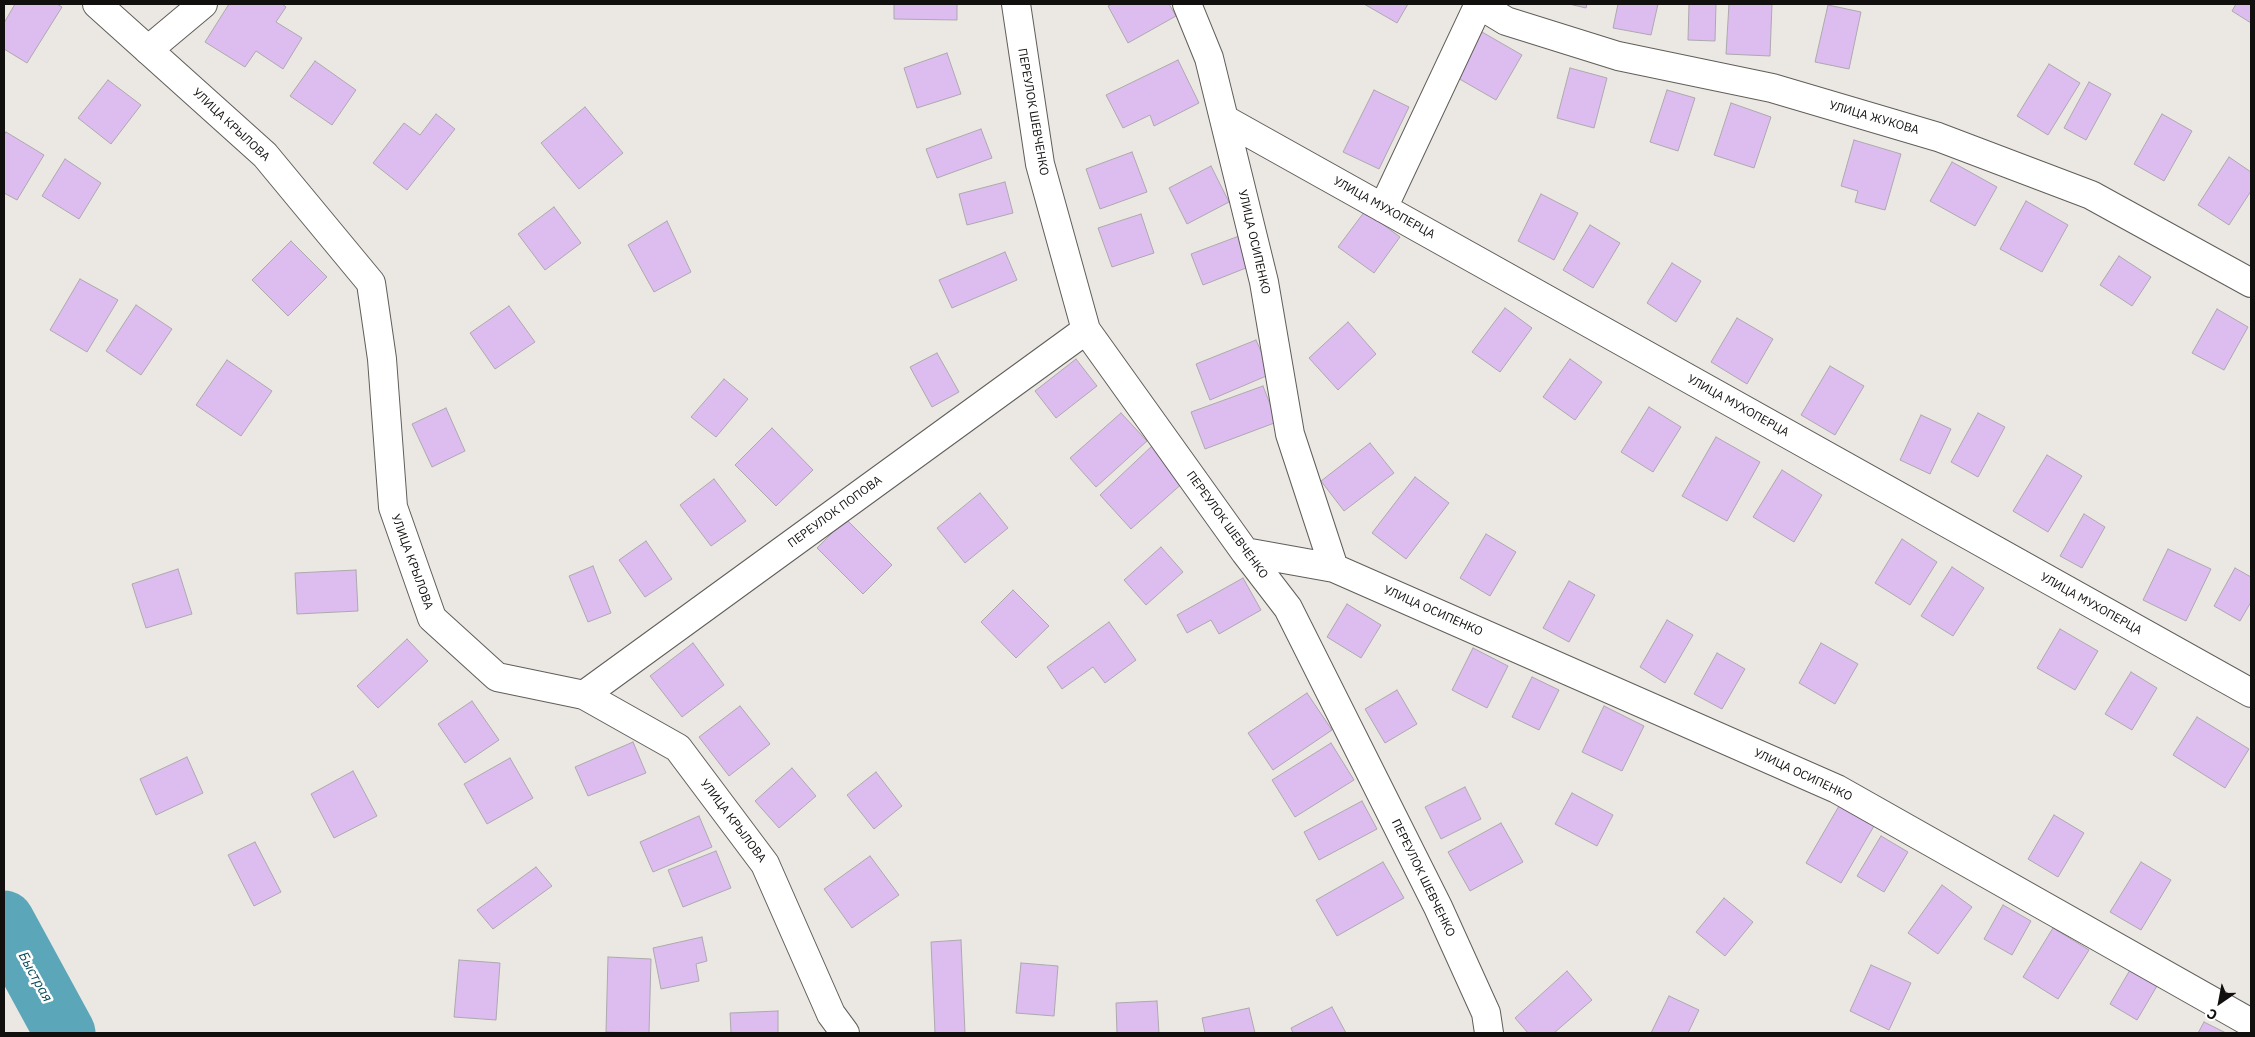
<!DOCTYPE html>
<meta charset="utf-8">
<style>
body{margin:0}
#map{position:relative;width:2255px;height:1037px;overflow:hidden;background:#ebe8e3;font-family:"IBM Plex Sans",sans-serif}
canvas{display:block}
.frame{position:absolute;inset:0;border:5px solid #11100e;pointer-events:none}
.north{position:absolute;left:2195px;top:977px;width:50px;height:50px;-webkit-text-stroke:4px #fff;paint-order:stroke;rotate:213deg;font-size:14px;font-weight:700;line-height:20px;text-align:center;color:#11100e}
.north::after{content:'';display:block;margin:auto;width:18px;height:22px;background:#11100e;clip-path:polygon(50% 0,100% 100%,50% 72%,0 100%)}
</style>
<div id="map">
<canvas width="2255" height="1037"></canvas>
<div class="frame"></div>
<div class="north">С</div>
</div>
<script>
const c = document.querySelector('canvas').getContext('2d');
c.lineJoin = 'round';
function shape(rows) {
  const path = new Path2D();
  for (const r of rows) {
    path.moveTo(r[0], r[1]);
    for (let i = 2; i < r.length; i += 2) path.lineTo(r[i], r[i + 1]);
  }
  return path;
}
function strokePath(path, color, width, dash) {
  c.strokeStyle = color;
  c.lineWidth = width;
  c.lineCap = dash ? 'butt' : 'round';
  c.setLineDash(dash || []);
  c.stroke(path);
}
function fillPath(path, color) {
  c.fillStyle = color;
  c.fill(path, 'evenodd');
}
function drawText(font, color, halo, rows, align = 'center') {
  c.font = font + ' "IBM Plex Sans",sans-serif';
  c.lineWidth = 5;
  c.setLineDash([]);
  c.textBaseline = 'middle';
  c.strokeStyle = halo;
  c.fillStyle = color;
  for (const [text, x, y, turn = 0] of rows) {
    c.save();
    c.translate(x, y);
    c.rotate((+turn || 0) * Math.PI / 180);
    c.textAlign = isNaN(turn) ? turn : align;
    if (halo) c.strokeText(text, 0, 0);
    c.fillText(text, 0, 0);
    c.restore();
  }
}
const river = shape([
 [4,921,65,1033]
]);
const building = shape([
 [15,4,57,4,62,7,27,63,4,49,4,23,15,4],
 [229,4,282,4,286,7,276,22,302,38,283,69,256,51,245,67,205,42,229,4],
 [894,4,957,4,957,20,894,19,894,4],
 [1112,4,1169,4,1176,16,1128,43,1108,6,1112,4],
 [1364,4,1408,4,1397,23,1364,4],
 [1569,4,1587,4,1586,8,1569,4],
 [1618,4,1658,4,1651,35,1613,28,1618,4],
 [1689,4,1716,4,1715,41,1688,40,1689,4],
 [1729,4,1772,4,1770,56,1726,54,1729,4],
 [2236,4,2251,4,2251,23,2232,11,2236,4],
 [1828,5,1861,12,1849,69,1815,62,1828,5],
 [1482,32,1522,55,1496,100,1456,77,1482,32],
 [947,53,961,94,917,108,904,68,947,53],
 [1178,60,1199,103,1154,126,1150,115,1123,128,1106,95,1178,60],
 [315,61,356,90,332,125,290,96,315,61],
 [2049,64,2080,83,2048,135,2017,116,2049,64],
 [1570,68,1607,78,1594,128,1557,118,1570,68],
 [108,80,141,105,111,144,78,118,108,80],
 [2089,82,2111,94,2086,140,2064,128,2089,82],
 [1374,90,1409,107,1379,169,1343,152,1374,90],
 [1667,90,1695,98,1678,151,1650,142,1667,90],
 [1731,103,1771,117,1754,168,1714,155,1731,103],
 [585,107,623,153,579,189,541,143,585,107],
 [436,114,455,129,407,190,373,163,404,123,420,135,436,114],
 [2162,114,2192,131,2164,181,2134,164,2162,114],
 [981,129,992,158,937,178,926,149,981,129],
 [6,132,44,155,17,200,4,193,4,135,6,132],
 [1854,140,1901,154,1885,210,1855,202,1858,191,1841,186,1854,140],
 [1132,152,1147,192,1100,209,1086,169,1132,152],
 [2229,157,2251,172,2251,191,2229,225,2198,205,2229,157],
 [65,159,101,183,79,219,42,196,65,159],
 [1952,162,1997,187,1975,226,1930,201,1952,162],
 [1211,166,1229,202,1187,224,1169,188,1211,166],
 [1005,182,1013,213,967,225,959,194,1005,182],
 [1541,194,1578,213,1554,260,1518,241,1541,194],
 [2026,201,2068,225,2042,272,2000,249,2026,201],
 [554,207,581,243,545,270,518,234,554,207],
 [1365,211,1400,237,1374,273,1338,247,1365,211],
 [1141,214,1154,253,1112,267,1098,228,1141,214],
 [667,221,691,272,654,292,628,245,667,221],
 [1590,225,1620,243,1593,288,1563,270,1590,225],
 [1239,236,1251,266,1203,285,1191,254,1239,236],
 [291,241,327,277,288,316,252,280,291,241],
 [1005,252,1017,280,952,308,939,280,1005,252],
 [2119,256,2151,277,2132,306,2100,285,2119,256],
 [1672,263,1701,281,1676,322,1647,303,1672,263],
 [80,279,118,300,87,352,50,330,80,279],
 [136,305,172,329,141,375,106,351,136,305],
 [509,306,535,342,495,369,470,333,509,306],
 [1505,308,1532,328,1500,372,1472,352,1505,308],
 [2217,309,2248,327,2224,370,2192,353,2217,309],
 [1737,318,1773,339,1747,384,1711,362,1737,318],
 [1348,322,1376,354,1338,390,1309,358,1348,322],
 [1256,340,1271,374,1210,400,1196,364,1256,340],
 [937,353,959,392,932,407,910,367,937,353],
 [1076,359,1097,386,1056,418,1035,391,1076,359],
 [1570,359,1602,382,1575,420,1543,397,1570,359],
 [227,360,272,391,241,436,196,405,227,360],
 [1830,366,1864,386,1835,435,1801,415,1830,366],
 [724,379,748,399,716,437,691,417,724,379],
 [1263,386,1277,422,1205,449,1191,412,1263,386],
 [1649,407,1681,427,1653,472,1621,452,1649,407],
 [446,408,465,451,432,467,412,424,446,408],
 [1121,413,1147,441,1096,487,1070,458,1121,413],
 [1978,413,2005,427,1978,477,1951,462,1978,413],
 [1921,415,1951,429,1930,474,1900,460,1921,415],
 [772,428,813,470,776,506,735,465,772,428],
 [1716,437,1760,462,1727,521,1682,496,1716,437],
 [1370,443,1394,473,1344,511,1321,481,1370,443],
 [1152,446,1185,481,1131,529,1100,495,1152,446],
 [2047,455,2082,476,2048,532,2013,511,2047,455],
 [1782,470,1822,495,1794,542,1753,517,1782,470],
 [1415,477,1449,503,1406,559,1372,533,1415,477],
 [714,479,746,521,711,546,680,505,714,479],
 [980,493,1008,528,965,563,937,528,980,493],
 [2084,514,2105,527,2082,568,2060,556,2084,514],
 [846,519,892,565,863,594,817,548,846,519],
 [1486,534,1516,552,1490,596,1460,578,1486,534],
 [1902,539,1937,562,1910,605,1875,583,1902,539],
 [646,541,672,579,645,597,619,560,646,541],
 [1161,547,1183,572,1146,605,1124,580,1161,547],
 [2168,549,2211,569,2186,621,2143,600,2168,549],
 [593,566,611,613,588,622,569,576,593,566],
 [1952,567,1984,588,1953,636,1921,616,1952,567],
 [2235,568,2251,577,2251,602,2240,621,2214,606,2235,568],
 [178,569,192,614,146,628,132,584,178,569],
 [356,570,358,611,297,614,295,573,356,570],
 [1243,578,1261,610,1219,634,1211,620,1187,633,1177,615,1243,578],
 [1569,581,1595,595,1569,642,1543,628,1569,581],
 [1013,590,1049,626,1016,658,981,622,1013,590],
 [1347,604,1381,625,1361,658,1327,637,1347,604],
 [1667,620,1693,635,1665,683,1640,667,1667,620],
 [1109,622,1136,660,1105,683,1093,667,1062,689,1047,667,1109,622],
 [2060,629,2098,651,2075,690,2037,668,2060,629],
 [407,639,428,661,378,708,357,686,407,639],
 [693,643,724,685,682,717,650,676,693,643],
 [1821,643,1858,664,1835,704,1799,683,1821,643],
 [1473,648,1508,666,1487,708,1452,690,1473,648],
 [1717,653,1745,669,1722,709,1694,694,1717,653],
 [2131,672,2157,688,2132,730,2105,714,2131,672],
 [1532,677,1559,690,1539,730,1512,717,1532,677],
 [1397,690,1417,724,1385,743,1365,709,1397,690],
 [1307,693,1332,730,1273,770,1248,733,1307,693],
 [472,701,499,740,465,763,438,724,472,701],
 [740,706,770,744,729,776,699,737,740,706],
 [1604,706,1644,726,1622,771,1582,752,1604,706],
 [2197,717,2249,749,2225,788,2173,755,2197,717],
 [633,742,646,773,588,796,575,767,633,742],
 [1331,743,1354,780,1295,817,1272,780,1331,743],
 [187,757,203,793,156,815,140,779,187,757],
 [510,758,533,798,487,824,464,784,510,758],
 [792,768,816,796,779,828,755,801,792,768],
 [353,771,377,816,334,838,311,794,353,771],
 [876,772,902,806,874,829,847,795,876,772],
 [1465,787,1481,819,1441,839,1425,807,1465,787],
 [1572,793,1613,815,1597,846,1555,824,1572,793],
 [1362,801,1377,829,1319,860,1304,832,1362,801],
 [1839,806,1874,826,1841,883,1806,863,1839,806],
 [2054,815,2084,833,2058,877,2028,859,2054,815],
 [699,816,712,847,653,872,640,842,699,816],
 [1501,823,1523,862,1470,891,1448,852,1501,823],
 [1881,836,1908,852,1884,892,1857,876,1881,836],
 [255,842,281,892,254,906,228,855,255,842],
 [716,851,731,888,683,907,668,870,716,851],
 [870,856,899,895,852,928,824,889,870,856],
 [1383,862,1404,898,1337,936,1316,900,1383,862],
 [2141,862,2171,880,2141,930,2110,912,2141,862],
 [536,867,552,886,493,929,477,910,536,867],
 [1942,885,1972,907,1938,954,1908,933,1942,885],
 [1724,898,1753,922,1725,956,1696,932,1724,898],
 [2003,905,2031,921,2012,955,1984,939,2003,905],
 [2053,928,2089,950,2058,999,2023,977,2053,928],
 [702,937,707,961,696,964,699,981,661,989,653,948,702,937],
 [961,940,965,1033,935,1033,931,942,961,940],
 [608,957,651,959,649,1033,606,1032,608,957],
 [459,960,500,963,496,1020,454,1017,459,960],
 [1021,963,1058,966,1054,1016,1016,1013,1021,963],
 [1871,965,1911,983,1889,1030,1850,1011,1871,965],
 [2130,970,2157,986,2137,1020,2110,1004,2130,970],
 [1567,971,1592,1000,1554,1033,1528,1033,1515,1018,1567,971],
 [1669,996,1699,1010,1688,1033,1651,1033,1669,996],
 [1157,1001,1159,1033,1117,1033,1116,1003,1157,1001],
 [1332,1007,1346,1033,1293,1033,1291,1028,1332,1007],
 [1249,1008,1255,1033,1205,1033,1202,1018,1249,1008],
 [778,1011,778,1033,731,1033,730,1013,778,1011],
 [2204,1022,2226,1033,2198,1033,2204,1022]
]);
const street = shape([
 [1016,4,1040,164,1086,330,1245,552,1288,608,1438,907,1486,1013,1489,1033],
 [1187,4,1209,58,1264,282,1290,434,1334,568],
 [1478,4,1506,21,1618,56,1772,88,1938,137,2091,195,2251,283],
 [148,50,203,4],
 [1224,119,2251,693],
 [1383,208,1479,4],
 [1245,552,1334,568,1837,789,2251,1023],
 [584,695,1086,330]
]);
const secondary = shape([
 [97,4,265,155,371,283,382,359,393,507,432,618,497,677,584,695,678,748,765,864,831,1014,845,1033]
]);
const streetNames = [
 ["ПЕРЕУЛОК ШЕВЧЕНКО",1033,112,80],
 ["УЛИЦА ЖУКОВА",1874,118,16],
 ["УЛИЦА КРЫЛОВА",231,125,43],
 ["УЛИЦА МУХОПЕРЦА",1384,208,29],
 ["УЛИЦА ОСИПЕНКО",1254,242,77],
 ["УЛИЦА МУХОПЕРЦА",1738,406,29],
 ["ПЕРЕУЛОК ПОПОВА",835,512,-36],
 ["ПЕРЕУЛОК ШЕВЧЕНКО",1227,525,54],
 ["УЛИЦА КРЫЛОВА",412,562,70],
 ["УЛИЦА МУХОПЕРЦА",2091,604,29],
 ["УЛИЦА ОСИПЕНКО",1433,611,24],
 ["УЛИЦА ОСИПЕНКО",1803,775,25],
 ["УЛИЦА КРЫЛОВА",733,821,53],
 ["ПЕРЕУЛОК ШЕВЧЕНКО",1423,878,64]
];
const waterNames = [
 ["Быстрая",35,977,61]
];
strokePath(river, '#5ca6b9', 61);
fillPath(building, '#ddbcf0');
strokePath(building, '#aca9ad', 1);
strokePath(street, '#605e5a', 30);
strokePath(secondary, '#605e5a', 30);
strokePath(street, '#fff', 28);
strokePath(secondary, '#fff', 28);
drawText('12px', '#11100e', '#fff', streetNames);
drawText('italic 14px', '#074b59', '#fff', waterNames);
</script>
